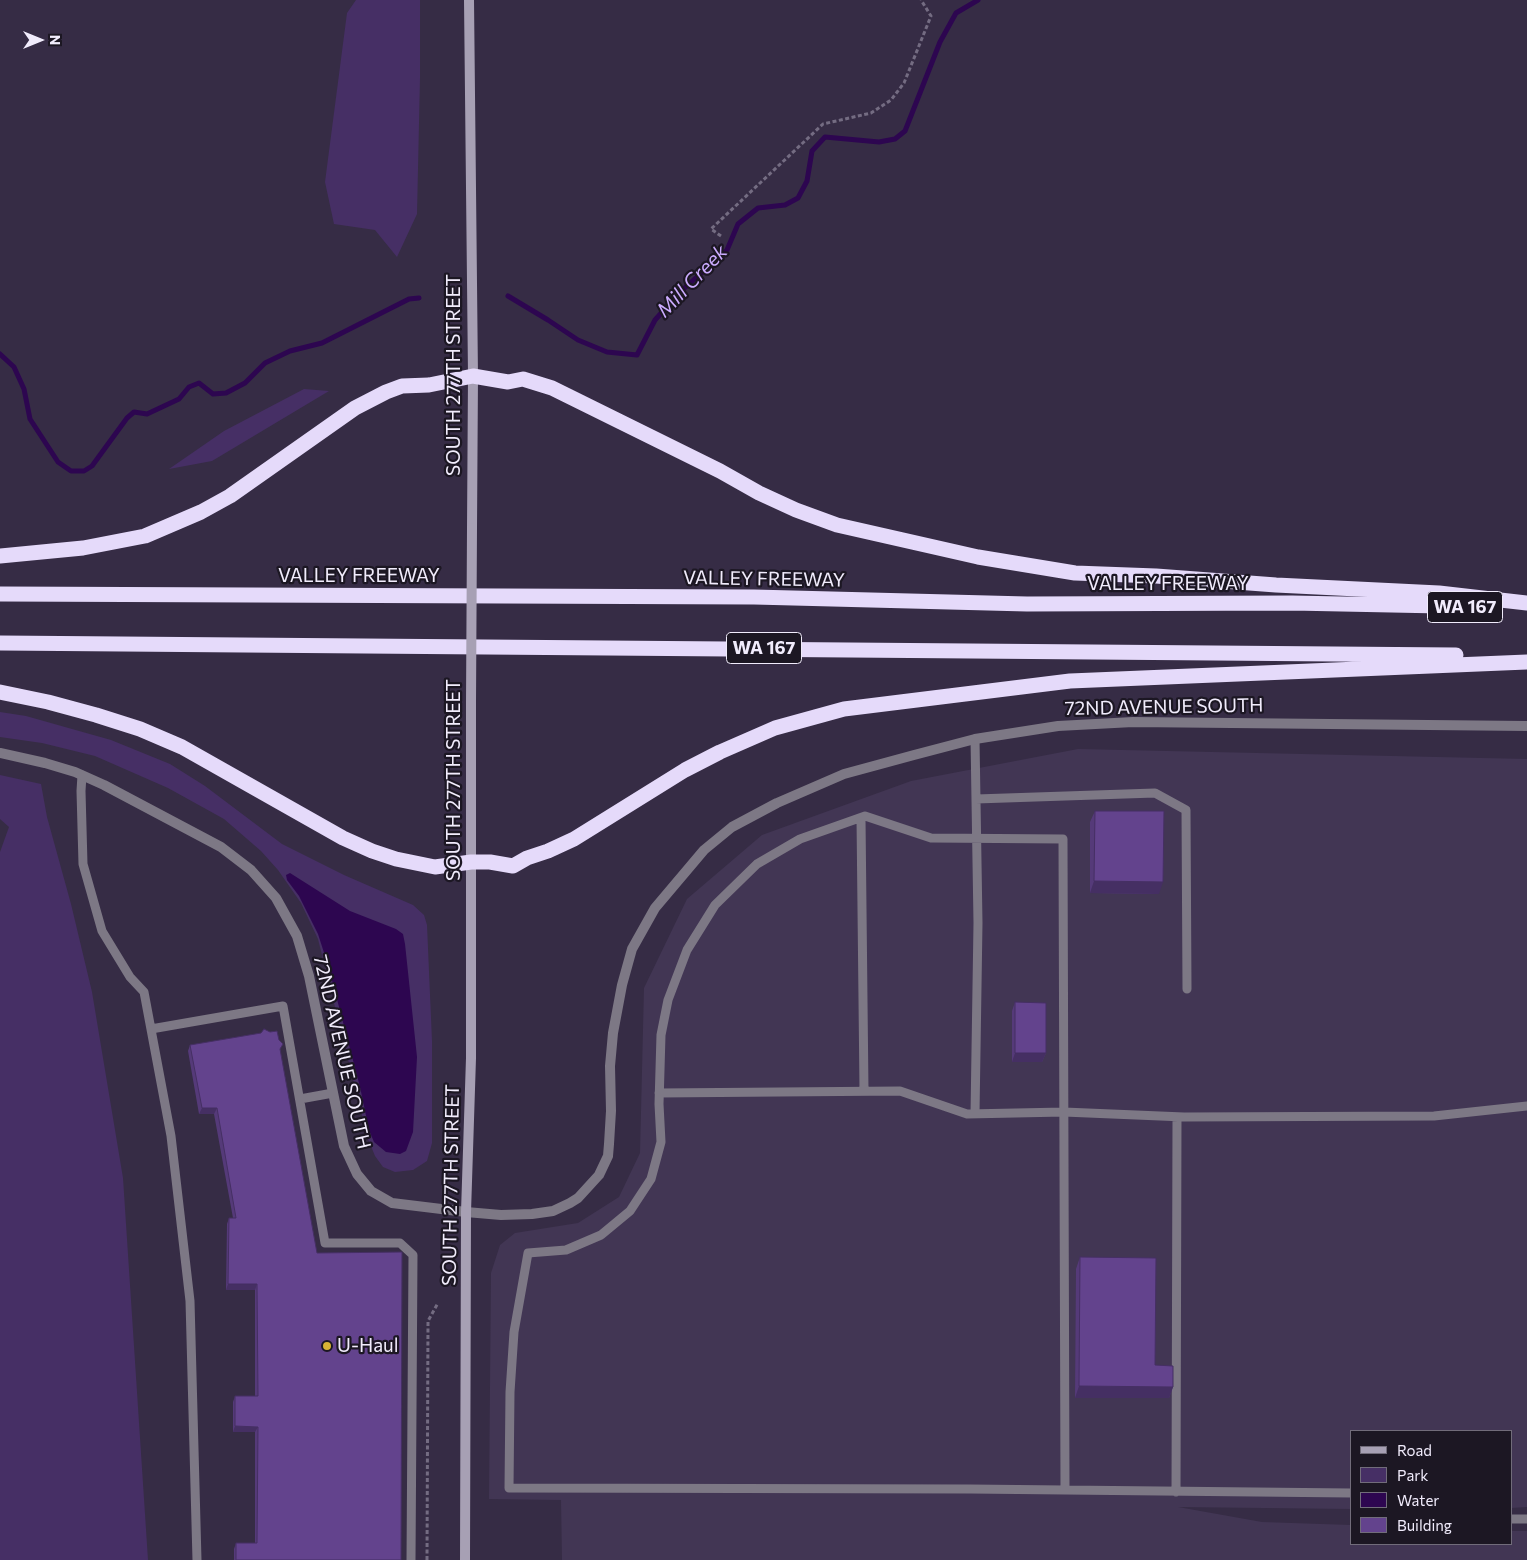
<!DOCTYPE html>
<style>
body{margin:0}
#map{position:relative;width:1527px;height:1560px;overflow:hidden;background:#362c45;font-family:Commissioner,sans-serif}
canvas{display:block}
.legend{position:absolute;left:1350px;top:1430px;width:162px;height:115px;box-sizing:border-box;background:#1c1723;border:1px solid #716c7a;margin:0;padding:6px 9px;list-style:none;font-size:15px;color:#f1ecfc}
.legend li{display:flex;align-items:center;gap:10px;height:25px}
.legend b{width:25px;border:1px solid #716c7a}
.north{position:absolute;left:15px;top:15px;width:50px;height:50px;-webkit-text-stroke:4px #1c1723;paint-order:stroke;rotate:90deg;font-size:14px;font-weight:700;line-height:20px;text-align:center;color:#f1ecfc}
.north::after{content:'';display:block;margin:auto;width:18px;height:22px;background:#f1ecfc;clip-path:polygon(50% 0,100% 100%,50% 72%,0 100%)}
</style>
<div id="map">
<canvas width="1527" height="1560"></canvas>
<ul class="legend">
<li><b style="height:6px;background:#a7a0b4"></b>Road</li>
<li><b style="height:14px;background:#462f65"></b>Park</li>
<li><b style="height:14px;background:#2d0650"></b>Water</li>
<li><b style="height:14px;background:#63438d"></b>Building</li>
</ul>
<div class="north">N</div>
</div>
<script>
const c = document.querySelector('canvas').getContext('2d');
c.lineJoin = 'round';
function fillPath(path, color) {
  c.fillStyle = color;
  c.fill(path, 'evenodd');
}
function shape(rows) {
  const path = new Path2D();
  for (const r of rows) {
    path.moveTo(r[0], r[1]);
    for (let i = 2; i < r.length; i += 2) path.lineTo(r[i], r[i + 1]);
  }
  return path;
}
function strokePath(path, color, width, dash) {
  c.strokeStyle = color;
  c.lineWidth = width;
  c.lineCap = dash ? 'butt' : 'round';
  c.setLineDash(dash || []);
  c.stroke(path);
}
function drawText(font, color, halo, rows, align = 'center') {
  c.font = font + ' Commissioner,sans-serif';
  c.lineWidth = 4.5;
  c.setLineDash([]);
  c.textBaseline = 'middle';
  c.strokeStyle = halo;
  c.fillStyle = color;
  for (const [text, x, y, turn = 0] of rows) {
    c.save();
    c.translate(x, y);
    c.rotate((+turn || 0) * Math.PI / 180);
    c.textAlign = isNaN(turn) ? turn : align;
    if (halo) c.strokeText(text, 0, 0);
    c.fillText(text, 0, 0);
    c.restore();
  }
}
const built = shape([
 [1078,749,1527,759,1527,1507,1511,1508,1511,1431,1351,1431,1351,1509,1178,1507,1262,1522,1351,1525,1351,1544,1511,1544,1511,1531,1527,1531,1527,1560,562,1560,561,1500,489,1499,491,1273,500,1245,515,1233,578,1223,619,1197,640,1153,644,988,687,899,762,835,911,781]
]);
const green = shape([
 [356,0,420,0,420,78,417,214,397,257,375,230,334,224,325,182,347,13],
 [304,389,329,391,212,461,169,469,224,431],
 [0,712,26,716,111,740,170,764,205,786,282,844,344,875,413,905,424,915,427,925,432,1041,432,1143,427,1161,413,1170,395,1172,383,1167,375,1156,368,1139,318,939,301,903,278,870,261,851,224,819,168,788,95,756,42,743,0,737],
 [0,775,41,784,47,817,71,904,92,992,123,1178,148,1560,0,1560,0,852,9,827,0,819]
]);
const water = shape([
 [290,873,350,911,396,929,403,934,405,944,417,1057,413,1132,406,1151,400,1154,386,1152,374,1142,369,1130,360,1087,328,965,318,934,299,896,287,880,286,875]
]);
const stream = shape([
 [508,296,548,320,578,340,607,352,637,355,655,320,679,293,727,250,738,224,758,208,785,205,798,198,807,181,812,151,825,137,879,142,895,139,905,131,940,42,956,13,978,0],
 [0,354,14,367,24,389,30,419,58,462,71,471,84,471,92,466,127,418,134,412,147,414,179,399,189,387,199,383,213,394,226,393,245,383,265,363,290,351,322,343,409,299,419,298]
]);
const path = shape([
 [721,236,711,229,823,124,871,113,891,100,904,83,931,16,921,0],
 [427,1560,428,1321,438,1303]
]);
const service = shape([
 [975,739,978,923,975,1114],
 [82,775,81,791,83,864,102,931,130,977,144,992,171,1136,190,1301,197,1560],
 [976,799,1155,793,1186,810,1187,989],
 [861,818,864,1091],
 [151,1029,283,1006,325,1243,400,1243,413,1255,411,1560],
 [659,1093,900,1091,967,1114,1064,1112,1184,1117,1434,1116,1527,1106],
 [300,1099,333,1093],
 [1065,1490,1063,839,931,838,865,816,800,839,757,864,715,905,687,950,668,1000,661,1035,659,1104,661,1142,651,1179,630,1211,601,1235,566,1250,528,1253,514,1332,510,1392,509,1488,970,1489,1351,1493],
 [1176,1492,1177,1117],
 [1511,1519,1527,1519]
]);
const minor = shape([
 [466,1212,501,1215,532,1214,553,1211,570,1203,578,1198,599,1175,608,1156,609,1144,611,1111,610,1066,613,1033,622,985,632,949,655,908,704,850,732,827,777,803,844,774,914,755,975,739,1058,726,1133,722,1527,726]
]);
const tertiary = shape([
 [0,753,45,763,75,772,104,785,221,847,251,870,276,898,297,936,309,976,344,1146,357,1174,371,1191,392,1203,466,1212]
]);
const secondary = shape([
 [469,0,473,376,472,528],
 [465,1560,466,1212,471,1058,471,702]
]);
const motorway = shape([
 [0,556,83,548,145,536,201,512,230,496,355,408,386,392,402,386,429,385,473,376,508,382,523,379,552,388,720,471,759,493,796,510,837,525,978,557,1075,573,1156,576,1276,585,1439,593,1527,603],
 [0,594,754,597,1027,604,1292,603,1491,607],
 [0,643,1456,655],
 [0,692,48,702,96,715,140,729,182,747,343,838,372,851,396,859,435,867,471,862,490,862,513,866,527,858,548,851,574,839,685,770,720,752,775,728,844,709,1070,681,1527,662]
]);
const secondaryBridge = shape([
 [471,702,472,528]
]);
const wall = shape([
 [1095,811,1159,894,1090,893,1090,822],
 [1015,1002,1046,1053,1042,1062,1012,1062,1012,1011],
 [190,1045,317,1253,401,1560,234,1560,234,1549,236,1543,255,1543,255,1432,233,1432,233,1402,235,1396,255,1396,255,1290,226,1290,227,1224,229,1218,233,1218,214,1114,199,1114,188,1051],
 [1080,1257,1155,1365,1173,1387,1169,1398,1075,1398,1076,1269]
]);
const shadedWall = shape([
 [1094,881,1163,882,1159,894,1090,893],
 [1015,1053,1046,1053,1042,1062,1012,1062],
 [202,1108,217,1108,214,1114,199,1114],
 [228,1284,257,1284,255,1290,226,1290],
 [1079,1386,1173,1387,1169,1398,1075,1398],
 [235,1426,258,1427,255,1432,233,1432]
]);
const building = shape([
 [1095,811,1164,811,1163,882,1094,881,1095,811],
 [1015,1002,1046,1003,1046,1053,1015,1053,1015,1002],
 [264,1029,270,1032,277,1031,279,1040,283,1044,280,1049,317,1253,402,1252,401,1560,236,1560,236,1543,257,1543,258,1427,235,1426,235,1396,258,1396,257,1284,228,1284,229,1218,236,1218,217,1108,202,1108,190,1045,261,1033,264,1029],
 [1080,1257,1156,1258,1155,1365,1173,1366,1173,1387,1079,1386,1080,1257]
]);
const markers = [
 [327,1346,5,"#d9b334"]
];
const shields = [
 [1465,607,75],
 [764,648,75]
];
const shieldNames = [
 ["WA 167",1465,607],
 ["WA 167",764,648]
];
const streetNames = [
 ["SOUTH 277TH STREET",454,375,-90],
 ["VALLEY FREEWAY",359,576],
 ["VALLEY FREEWAY",764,579,1],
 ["VALLEY FREEWAY",1168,584],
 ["72ND AVENUE SOUTH",1164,707,-1],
 ["SOUTH 277TH STREET",454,780,-90],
 ["72ND AVENUE SOUTH",342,1052,77],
 ["SOUTH 277TH STREET",451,1185,-89]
];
const poiNames = [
 ["U-Haul",337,1346]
];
const waterNames = [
 ["Mill Creek",692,281,-46]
];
fillPath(built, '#423654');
fillPath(green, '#462f65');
fillPath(water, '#2d0650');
strokePath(stream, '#2d0650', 5);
strokePath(path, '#746c82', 3, [4, 2.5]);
strokePath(service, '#7d7885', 9);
strokePath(minor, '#7d7885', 10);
strokePath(tertiary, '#7d7885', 10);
strokePath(secondary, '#a7a0b4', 10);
strokePath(motorway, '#e5dafa', 15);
strokePath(secondaryBridge, '#a7a0b4', 10);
fillPath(wall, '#553a79');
fillPath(shadedWall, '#452f63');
fillPath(building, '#63438d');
strokePath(building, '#452f63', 1);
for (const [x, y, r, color] of markers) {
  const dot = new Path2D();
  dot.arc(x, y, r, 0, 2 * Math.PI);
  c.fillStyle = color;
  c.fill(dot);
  strokePath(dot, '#1c1723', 2);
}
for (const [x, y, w] of shields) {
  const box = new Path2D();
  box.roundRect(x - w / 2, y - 15.5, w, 31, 4);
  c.fillStyle = '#1c1723';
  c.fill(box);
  strokePath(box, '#f1ecfc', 1);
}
drawText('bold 18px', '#f1ecfc', null, shieldNames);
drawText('19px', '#f1ecfc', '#1c1723', streetNames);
drawText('19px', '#f1ecfc', '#1c1723', poiNames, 'left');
drawText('italic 20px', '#ccacff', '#1c1723', waterNames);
</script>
